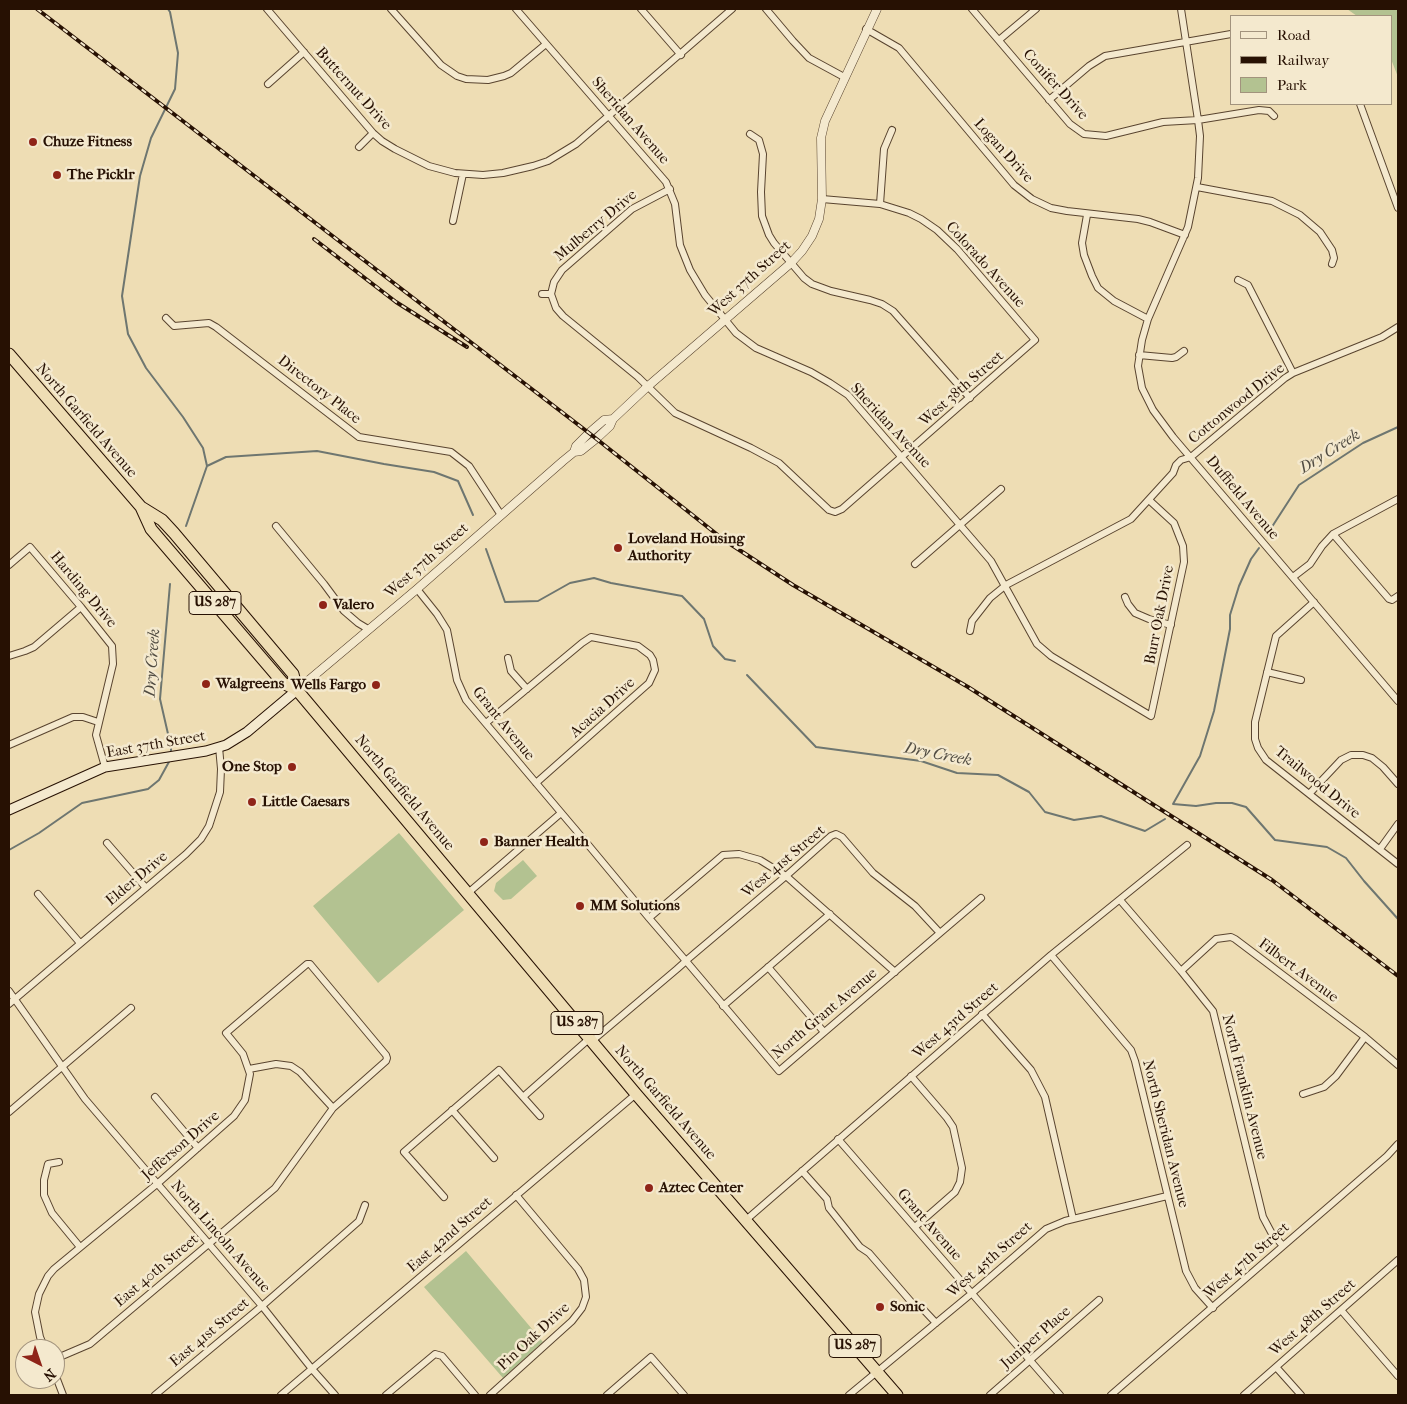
<!DOCTYPE html>
<style>
body{margin:0}
#map{position:relative;width:1407px;height:1404px;overflow:hidden;background:#eeddb4;font-family:"IM FELL French Canon",serif}
canvas{display:block}
.frame{position:absolute;inset:0;border:10px solid #271103;pointer-events:none}
.legend{position:absolute;left:1230px;top:15px;width:162px;height:90px;box-sizing:border-box;background:#f4e9ce;border:1px solid #a2937d;margin:0;padding:6px 9px;list-style:none;font-size:15px;color:#271103}
.legend li{display:flex;align-items:center;gap:10px;height:25px}
.legend b{width:25px;border:1px solid #a2937d}
.north{position:absolute;left:15px;top:1339px;width:50px;height:50px;box-sizing:border-box;background:#f4e9ce;border:1px solid #a2937d;border-radius:50%;rotate:139deg;font-size:14px;font-weight:700;line-height:20px;text-align:center;color:#271103}
.north::after{content:'';display:block;margin:auto;width:18px;height:22px;background:#8f2418;clip-path:polygon(50% 0,100% 100%,50% 72%,0 100%)}
</style>
<div id="map">
<canvas width="1407" height="1404"></canvas>
<div class="frame"></div>
<ul class="legend">
<li><b style="height:6px;background:#f4e9ce"></b>Road</li>
<li><b style="height:6px;background:#271103"></b>Railway</li>
<li><b style="height:14px;background:#b3c291"></b>Park</li>
</ul>
<div class="north">N</div>
</div>
<script>
const c = document.querySelector('canvas').getContext('2d');
c.lineJoin = 'round';
function fillPath(path, color) {
  c.fillStyle = color;
  c.fill(path, 'evenodd');
}
function shape(rows) {
  const path = new Path2D();
  for (const r of rows) {
    path.moveTo(r[0], r[1]);
    for (let i = 2; i < r.length; i += 2) path.lineTo(r[i], r[i + 1]);
  }
  return path;
}
function strokePath(path, color, width, dash) {
  c.strokeStyle = color;
  c.lineWidth = width;
  c.lineCap = dash ? 'butt' : 'round';
  c.setLineDash(dash || []);
  c.stroke(path);
}
function drawText(font, color, halo, rows, align = 'center') {
  c.font = font + ' "IM FELL French Canon",serif';
  c.lineWidth = 5;
  c.setLineDash([]);
  c.textBaseline = 'middle';
  c.strokeStyle = halo;
  c.fillStyle = color;
  for (const [text, x, y, turn = 0] of rows) {
    c.save();
    c.translate(x, y);
    c.rotate((+turn || 0) * Math.PI / 180);
    c.textAlign = isNaN(turn) ? turn : align;
    if (halo) c.strokeText(text, 0, 0);
    c.fillText(text, 0, 0);
    c.restore();
  }
}
const green = shape([
 [1347,9,1398,9,1398,77,1391,59,1391,16,1357,16],
 [399,833,464,910,378,983,313,906],
 [523,860,537,876,511,899,503,900,494,891,496,883],
 [466,1251,543,1342,503,1378,424,1287]
]);
const stream = shape([
 [168,9,170,12,178,53,175,89,151,138,140,176,122,296,128,334,146,368,183,417,203,448,207,466],
 [186,526,207,466,226,457,317,451,384,464,434,472,458,481,473,515],
 [1268,533,1299,485,1363,443,1398,427],
 [1259,548,1251,559,1239,586,1230,615,1230,629,1214,711,1200,756,1173,804,1196,806,1216,803,1232,803,1246,807,1275,840,1327,847,1346,858,1364,881,1398,919],
 [486,549,505,602,538,601,570,583,594,578,611,583,682,596,704,619,713,646,725,659,735,661],
 [170,584,160,699,171,747,171,753],
 [747,675,816,747,921,761,957,773,998,775,1029,792,1045,812,1074,820,1101,816,1145,831,1165,819],
 [9,850,39,833,82,803,148,789,159,780,170,760]
]);
const minor = shape([
 [267,9,373,133,382,141,395,149,429,166,455,173,483,175,503,173,533,166,548,161,576,144,732,9],
 [391,9,441,65,457,76,466,79,488,80,504,76,511,73,546,44],
 [516,9,666,182,675,204,680,245,690,270,705,295,736,333,756,348,811,372,830,383,848,395,991,561,1037,644,1051,656,1151,716,1184,562,1183,546,1174,523,1149,500],
 [641,9,681,55],
 [766,9,793,41,809,58,844,77],
 [972,9,1070,124,1084,134,1106,136,1163,122,1198,120,1259,110,1269,111,1274,116],
 [1181,9,1198,120,1200,136,1198,178,1188,227,1148,319,1142,340,1138,366,1142,388,1153,410,1173,437,1398,701],
 [866,29,899,48,1014,185,1032,199,1051,208,1067,211,1138,219,1150,222,1185,235],
 [999,40,1036,9],
 [268,84,304,52],
 [1049,100,1089,66,1105,56,1231,34],
 [1360,104,1398,208],
 [750,134,759,140,763,154,761,192,762,216,769,235,774,243,804,278,812,284,831,291,870,300,882,304,893,311,970,398],
 [359,147,373,133],
 [1197,187,1272,201,1300,215,1320,232,1332,250,1334,258,1332,264],
 [670,189,632,209,562,270,554,282,551,294,556,308,563,316,638,377,675,413,751,448,779,463,829,510,835,512,842,509,1035,340,957,249,937,230,921,219,909,213,880,204,822,199],
 [880,204,884,149,892,130],
 [1087,215,1082,243,1084,255,1092,276,1098,288,1114,301,1148,319],
 [453,221,463,174],
 [1238,280,1248,285,1293,373],
 [542,294,551,294],
 [166,318,174,326,209,323,216,327,359,437,451,452,469,466,501,515],
 [1139,355,1172,358,1176,357,1184,351],
 [276,526,324,584,344,611,358,623,368,629],
 [1333,534,1389,599,1392,600,1398,596],
 [915,564,1001,489],
 [9,565,30,547,81,607,112,646,113,664,96,735,105,767],
 [1293,577,1310,564,1322,546,1333,534,1398,499],
 [417,589,437,614,447,630,457,680,466,700,569,822,575,829,649,918,686,961,779,1071,940,933,915,906,873,873,842,837,836,834,831,836,786,876,688,959,686,961,677,969,592,1041],
 [1125,597,1128,604,1135,613,1149,619,1171,625],
 [1314,602,1276,636,1255,722,1255,739,1258,748,1266,760,1398,864],
 [970,631,972,621,990,598,1006,585,1131,519,1173,473,1176,465,1181,460,1191,457,1285,378,1293,373,1382,337,1398,327],
 [9,656,25,651,34,647,81,607],
 [508,658,511,671,527,689],
 [1267,672,1301,680],
 [486,723,582,643,591,637,638,646,650,655,653,660,655,670,649,683,536,783],
 [9,745,73,717,83,717,98,722],
 [1310,793,1341,760,1351,755,1363,755,1372,758,1383,767,1398,784],
 [107,843,146,888],
 [1380,849,1398,824],
 [468,893,561,813],
 [38,894,80,943],
 [1120,900,1181,971,1213,1011,1263,1217,1271,1232,1283,1246],
 [649,918,723,855,739,854,760,860,786,876,895,972],
 [940,933,981,898],
 [1051,955,1131,1050,1135,1061,1186,1271,1195,1288,1213,1308],
 [768,967,824,1032],
 [1181,971,1216,939,1231,937,1235,939,1365,1037,1398,1065],
 [9,991,85,1099,262,1306,312,1369,335,1395],
 [9,1004,186,854,201,839,209,826,220,792,221,769,219,747],
 [723,1006,830,914],
 [982,1014,1031,1070,1045,1097,1073,1219],
 [249,1069,276,1064,291,1066,300,1072,333,1108],
 [911,1076,947,1118,953,1127,962,1168,960,1182,955,1192,915,1227],
 [1303,1094,1324,1087,1336,1076,1365,1037],
 [155,1097,198,1148],
 [523,1097,590,1038],
 [452,1110,494,1158],
 [9,1112,131,1008],
 [838,1139,1060,1395],
 [59,1162,48,1164,44,1180,44,1195,52,1213,80,1247],
 [802,1171,827,1199,829,1208,860,1247,869,1253,913,1304,921,1307,936,1323],
 [444,1197,404,1152,499,1070,540,1116],
 [746,1220,1051,955,1187,845],
 [1341,1310,1398,1376],
 [45,1349,40,1337,35,1312,39,1294,48,1276,54,1269,157,1184,234,1116,245,1100,250,1074,243,1054,226,1033,307,964,310,964,386,1055,387,1058,386,1061,333,1108,275,1188,90,1344,55,1359],
 [1276,1367,1301,1395],
 [55,1374,63,1395],
 [155,1395,262,1306,359,1221,365,1205],
 [281,1395,636,1094],
 [386,1395,435,1354,442,1356,475,1395],
 [490,1395,572,1321,582,1308,586,1297,584,1280,578,1269,516,1195],
 [607,1395,651,1357,684,1395],
 [849,1395,971,1294,1046,1229,1065,1221,1167,1196],
 [990,1395,1099,1300],
 [1111,1395,1387,1156,1398,1144],
 [1244,1395,1398,1260]
]);
const tertiary = shape([
 [574,452,576,446,589,433,604,420,613,419],
 [297,690,417,589,563,461,574,452,581,451,596,439,610,426,613,419,647,387,791,263,802,251,812,236,819,219,822,199,821,138,825,121,877,9]
]);
const secondary = shape([
 [9,810,105,767,206,751,226,745,247,732,297,690]
]);
const trunk = shape([
 [9,354,141,507,151,529,283,683,297,690],
 [141,507,162,520,174,533,293,674,297,690,636,1094,897,1395]
]);
const rail = shape([
 [37,9,589,433,724,540,793,585,968,687,1272,880,1398,976],
 [314,239,396,302,467,347]
]);
const markers = [
 [33,142,5,"#8f2418"],
 [57,175,5,"#8f2418"],
 [618,548,5,"#8f2418"],
 [323,605,5,"#8f2418"],
 [206,684,5,"#8f2418"],
 [376,685,5,"#8f2418"],
 [292,767,5,"#8f2418"],
 [252,802,5,"#8f2418"],
 [484,842,5,"#8f2418"],
 [580,906,5,"#8f2418"],
 [649,1188,5,"#8f2418"],
 [880,1307,5,"#8f2418"]
];
const shields = [
 [215,603,52],
 [577,1023,52],
 [855,1346,52]
];
const shieldNames = [
 ["US 287",215,603],
 ["US 287",577,1023],
 ["US 287",855,1346]
];
const streetNames = [
 ["Conifer Drive",1055,85,48],
 ["Butternut Drive",353,89,48],
 ["Sheridan Avenue",630,121,49],
 ["Logan Drive",1003,151,48],
 ["Mulberry Drive",596,226,-40],
 ["Colorado Avenue",985,265,48],
 ["West 37th Street",750,279,-42],
 ["West 38th Street",962,389,-41],
 ["Directory Place",319,390,38],
 ["Cottonwood Drive",1237,404,-39],
 ["North Garfield Avenue",86,421,49],
 ["Sheridan Avenue",890,426,47],
 ["Duffield Avenue",1242,498,50],
 ["West 37th Street",427,561,-41],
 ["Harding Drive",83,590,50],
 ["Burr Oak Drive",1160,615,-79],
 ["Acacia Drive",603,708,-42],
 ["Grant Avenue",503,724,51],
 ["East 37th Street",156,745,-10],
 ["Trailwood Drive",1317,783,39],
 ["North Garfield Avenue",404,793,50],
 ["West 41st Street",784,862,-40],
 ["Elder Drive",137,879,-40],
 ["Filbert Avenue",1298,971,37],
 ["North Grant Avenue",825,1014,-40],
 ["West 43rd Street",956,1021,-41],
 ["North Franklin Avenue",1244,1087,76],
 ["North Garfield Avenue",665,1103,49],
 ["North Sheridan Avenue",1165,1134,76],
 ["Jefferson Drive",181,1146,-41],
 ["Grant Avenue",929,1225,49],
 ["East 42nd Street",450,1235,-41],
 ["North Lincoln Avenue",220,1237,49],
 ["West 45th Street",990,1260,-41],
 ["West 47th Street",1247,1261,-41],
 ["East 40th Street",157,1271,-40],
 ["West 48th Street",1313,1318,-41],
 ["East 41st Street",210,1333,-40],
 ["Pin Oak Drive",534,1337,-43],
 ["Juniper Place",1036,1338,-41]
];
const poiNames = [
 ["Chuze Fitness",43,142],
 ["The Picklr",67,175],
 ["Loveland Housing",628,539],
 ["Authority",628,556],
 ["Valero",333,605],
 ["Walgreens",216,684],
 ["Wells Fargo",366,685,"right"],
 ["One Stop",282,767,"right"],
 ["Little Caesars",262,802],
 ["Banner Health",494,842],
 ["MM Solutions",590,906],
 ["Aztec Center",659,1188],
 ["Sonic",890,1307]
];
const waterNames = [
 ["Dry Creek",1330,452,-32],
 ["Dry Creek",153,663,-86],
 ["Dry Creek",938,755,11]
];
fillPath(green, '#b3c291');
strokePath(stream, '#6e7670', 2);
strokePath(minor, '#59442f', 8);
strokePath(tertiary, '#59442f', 9);
strokePath(secondary, '#271103', 11);
strokePath(trunk, '#271103', 13);
strokePath(minor, '#f4e9ce', 6);
strokePath(tertiary, '#f4e9ce', 8);
strokePath(secondary, '#f4e9ce', 9);
strokePath(trunk, '#eeddb4', 11);
strokePath(rail, '#271103', 4);
strokePath(rail, '#f4e9ce', 2, [5.5]);
for (const [x, y, r, color] of markers) {
  const dot = new Path2D();
  dot.arc(x, y, r, 0, 2 * Math.PI);
  c.fillStyle = color;
  c.fill(dot);
  strokePath(dot, '#f4e9ce', 2);
}
for (const [x, y, w] of shields) {
  const box = new Path2D();
  box.roundRect(x - w / 2, y - 11.5, w, 23, 4);
  c.fillStyle = '#f4e9ce';
  c.fill(box);
  strokePath(box, '#271103', 1);
}
drawText('bold 14px', '#271103', null, shieldNames);
drawText('15px', '#271103', '#f4e9ce', streetNames);
drawText('bold 15px', '#271103', '#f4e9ce', poiNames, 'left');
drawText('italic 16px', '#514c42', '#f4e9ce', waterNames);
</script>
